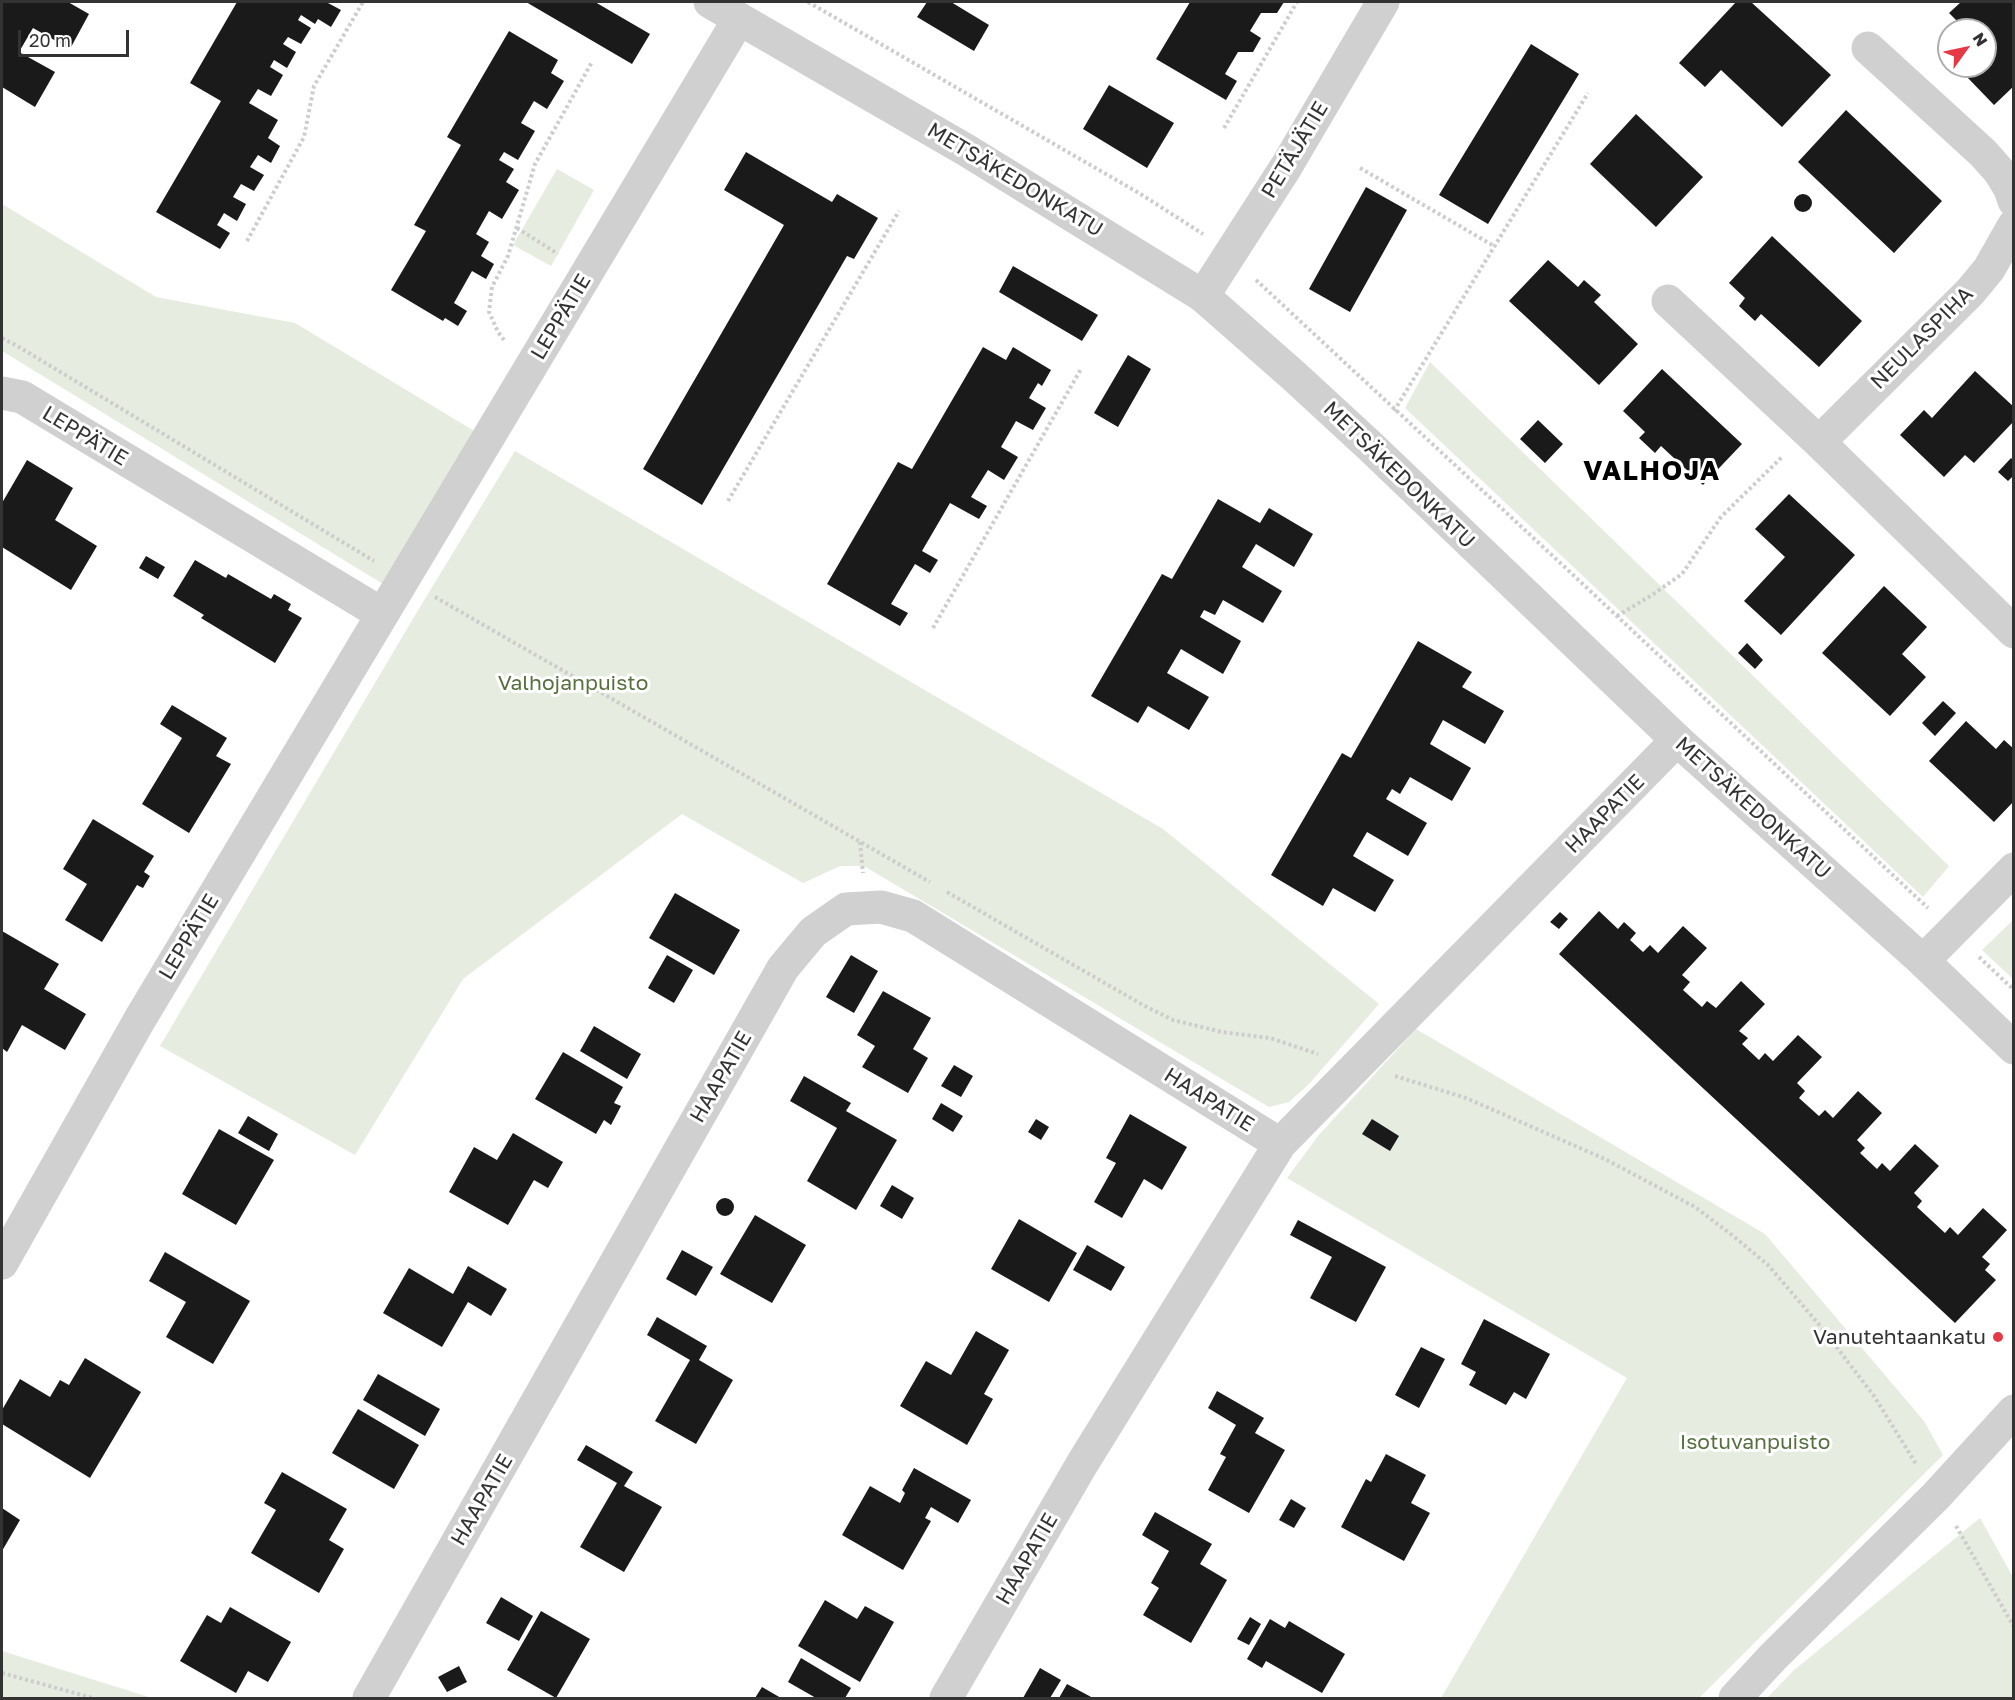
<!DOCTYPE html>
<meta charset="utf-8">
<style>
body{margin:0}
#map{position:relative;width:2015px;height:1700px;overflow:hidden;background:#fff;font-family:"Golos Text",sans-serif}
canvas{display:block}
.frame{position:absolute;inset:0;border:3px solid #333;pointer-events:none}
.north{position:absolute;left:1937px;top:18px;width:60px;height:60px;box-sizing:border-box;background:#fff;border:2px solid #adadad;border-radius:50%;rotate:57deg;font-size:16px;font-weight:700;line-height:24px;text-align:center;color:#333}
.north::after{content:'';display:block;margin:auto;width:21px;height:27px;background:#e63946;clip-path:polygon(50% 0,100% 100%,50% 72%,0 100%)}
.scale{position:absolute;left:18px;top:30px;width:111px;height:27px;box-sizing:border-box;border:3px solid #333;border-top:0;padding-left:8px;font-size:18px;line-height:21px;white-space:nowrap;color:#333;-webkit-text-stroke:4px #fff;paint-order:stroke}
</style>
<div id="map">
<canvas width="2015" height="1700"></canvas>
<div class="frame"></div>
<div class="north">N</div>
<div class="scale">20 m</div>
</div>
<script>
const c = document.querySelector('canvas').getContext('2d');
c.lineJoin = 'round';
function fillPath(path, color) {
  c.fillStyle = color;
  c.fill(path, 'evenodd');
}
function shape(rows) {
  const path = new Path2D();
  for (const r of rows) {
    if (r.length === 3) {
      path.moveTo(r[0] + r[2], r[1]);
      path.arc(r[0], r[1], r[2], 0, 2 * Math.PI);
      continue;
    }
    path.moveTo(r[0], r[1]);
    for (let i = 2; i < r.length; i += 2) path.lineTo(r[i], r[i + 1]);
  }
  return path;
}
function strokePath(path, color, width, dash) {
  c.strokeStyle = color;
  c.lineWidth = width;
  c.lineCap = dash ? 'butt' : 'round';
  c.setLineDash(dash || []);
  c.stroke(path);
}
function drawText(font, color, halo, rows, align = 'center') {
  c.font = font + ' "Golos Text",sans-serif';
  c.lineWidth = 6;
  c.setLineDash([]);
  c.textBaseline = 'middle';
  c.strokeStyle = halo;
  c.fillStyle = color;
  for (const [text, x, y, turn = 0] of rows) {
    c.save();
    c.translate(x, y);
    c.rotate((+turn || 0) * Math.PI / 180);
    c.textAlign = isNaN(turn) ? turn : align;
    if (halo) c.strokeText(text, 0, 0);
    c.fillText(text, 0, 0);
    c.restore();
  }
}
const green = shape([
 [557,169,594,190,551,266,513,245],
 [2,204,156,297,295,323,476,432,383,584,2,351],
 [1430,362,1949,866,1923,897,1405,408],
 [515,451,1163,829,1379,1004,1308,1085,1289,1102,1269,1107,864,866,840,866,803,883,682,814,463,979,355,1155,160,1046,420,607],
 [2013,920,2013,979,1982,950],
 [1416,1029,1765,1234,1924,1421,1943,1455,1699,1698,1441,1698,1627,1378,1287,1178,1318,1136],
 [1980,1518,2013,1577,2013,1698,1767,1698,1793,1671],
 [2,1651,152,1698,2,1698]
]);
const building = shape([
 [2,2,68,2,89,14,70,49,33,28,19,52,55,72,35,107,2,87],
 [237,2,329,2,328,3,341,10,331,27,318,19,315,24,301,15,298,20,311,28,301,44,288,37,283,44,296,52,287,68,274,60,270,67,283,75,271,96,258,89,249,103,278,120,268,138,280,146,271,163,258,155,250,167,264,175,254,191,241,184,233,197,246,204,237,221,224,213,217,225,230,233,220,249,156,212,221,101,190,83],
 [526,2,595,2,650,34,632,64],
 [927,2,951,2,989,25,974,51,917,17],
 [1190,2,1284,2,1277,13,1261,13,1250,31,1261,38,1253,52,1238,52,1225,74,1237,81,1226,100,1156,59],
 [1736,2,1751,2,1831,75,1782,127,1721,70,1705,87,1679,63],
 [1961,2,2012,2,2014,3,2014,86,1994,105,1967,77,1978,66,1985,66,1985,30,1966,30,1949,13],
 [509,31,558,60,551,73,564,81,547,109,534,101,521,123,535,131,518,160,504,152,499,160,514,169,506,182,519,190,502,219,489,211,476,234,489,242,481,256,494,264,486,279,472,271,454,303,467,311,458,326,445,318,443,321,391,290,426,231,414,225,461,145,447,137],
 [1531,44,1579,74,1488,224,1439,195],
 [1109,85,1174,123,1147,168,1083,129],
 [1846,110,1942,201,1894,253,1798,162],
 [1636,114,1703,177,1656,227,1590,164],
 [746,152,832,202,837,194,878,218,854,259,847,256,702,505,643,469,784,225,724,190],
 [1366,187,1407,210,1350,312,1309,289],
 [1803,203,9],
 [1772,236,1862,321,1819,367,1761,314,1755,321,1739,306,1745,298,1729,283],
 [1548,260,1578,287,1584,280,1601,295,1594,302,1638,344,1599,385,1509,301],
 [1013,266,1098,315,1082,341,999,292],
 [983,347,1006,360,1013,347,1051,370,1042,386,1038,383,1029,398,1046,408,1033,430,1016,421,1001,447,1018,457,1004,480,988,470,971,497,987,506,979,519,950,503,922,551,938,560,930,573,915,564,891,604,908,613,900,626,827,584,898,462,912,469],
 [1128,355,1151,369,1118,427,1094,413],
 [1662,369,1742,444,1703,485,1661,446,1655,453,1639,438,1645,432,1623,411],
 [1975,371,2014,407,2014,421,1974,463,1965,455,1944,477,1900,435,1924,410,1932,418],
 [1538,420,1563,444,1545,463,1520,439],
 [2011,458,2014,461,2014,475,2008,481,1998,472],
 [27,460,73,488,55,520,97,546,71,590,2,547,2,503],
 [1789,494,1855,555,1781,635,1744,601,1785,557,1755,529],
 [1218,499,1260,523,1269,508,1313,534,1294,567,1256,544,1242,567,1282,591,1263,623,1223,600,1215,615,1204,610,1200,617,1241,641,1223,674,1181,649,1167,673,1209,697,1189,730,1148,706,1138,723,1091,696,1162,574,1172,579],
 [146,556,165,567,158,579,139,568],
 [195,560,226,578,228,574,271,599,274,594,291,604,288,610,302,618,275,663,201,618,204,615,173,596],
 [1884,586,1927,627,1902,654,1926,677,1890,716,1822,653],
 [1418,641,1472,672,1462,687,1504,711,1485,744,1443,720,1430,744,1471,768,1452,801,1410,777,1400,794,1392,789,1386,799,1427,823,1408,856,1367,832,1353,856,1394,880,1375,912,1333,888,1323,906,1271,875,1342,753,1351,758],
 [1747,643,1763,660,1755,669,1738,653],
 [1943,701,1956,713,1935,736,1922,723],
 [172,705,227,738,216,756,231,764,189,833,142,804,182,738,160,724],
 [1966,721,1996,749,2004,740,2014,749,2014,801,1994,822,1929,761],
 [93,819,154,856,144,872,150,876,143,888,137,885,102,942,65,920,87,884,63,869],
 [675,893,740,930,714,975,649,938],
 [1599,911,1618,929,1624,922,1636,933,1630,940,1643,952,1650,945,1658,953,1683,926,1707,948,1682,975,1690,982,1683,990,1702,1007,1707,1001,1716,1008,1741,981,1765,1004,1739,1031,1748,1038,1742,1044,1759,1060,1765,1053,1773,1061,1798,1035,1822,1057,1797,1083,1805,1091,1799,1098,1819,1116,1825,1110,1833,1118,1858,1091,1882,1113,1857,1140,1865,1148,1860,1153,1877,1169,1882,1163,1890,1171,1915,1144,1939,1166,1914,1193,1922,1201,1917,1207,1945,1233,1950,1227,1958,1235,1983,1208,2007,1230,1982,1257,1990,1264,1985,1270,1996,1280,1955,1323,1559,954],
 [1560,912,1568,919,1559,929,1550,922],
 [2,931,59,964,44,989,86,1014,65,1050,22,1025,7,1052,2,1048],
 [667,955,693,970,674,1003,648,988],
 [851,955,878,971,854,1013,826,997],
 [883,991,931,1018,913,1049,928,1058,908,1093,862,1067,875,1046,857,1035],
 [594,1026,641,1054,627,1079,580,1051],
 [563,1052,623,1087,614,1103,621,1106,611,1125,604,1120,596,1134,535,1099],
 [954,1065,973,1076,961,1097,941,1086],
 [804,1076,851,1103,846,1111,897,1140,856,1210,807,1181,837,1128,790,1101],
 [941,1103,963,1116,953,1132,932,1119],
 [1130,1114,1187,1147,1162,1190,1144,1179,1122,1218,1094,1202,1116,1163,1106,1158],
 [248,1116,278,1134,269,1151,238,1133],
 [1036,1119,1049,1127,1041,1140,1028,1132],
 [1372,1119,1399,1136,1390,1151,1362,1134],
 [219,1129,274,1160,236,1225,182,1194],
 [513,1133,563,1162,548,1188,534,1180,508,1225,449,1192,474,1147,497,1160],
 [892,1185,914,1198,902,1219,880,1206],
 [725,1207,9],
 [755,1215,806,1245,772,1303,720,1274],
 [1019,1219,1077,1253,1049,1302,991,1269],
 [1298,1220,1386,1267,1356,1322,1310,1298,1332,1257,1290,1235],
 [1087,1245,1125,1267,1111,1291,1073,1270],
 [682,1250,713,1267,696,1296,666,1279],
 [165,1252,250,1301,213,1364,166,1337,186,1302,149,1281],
 [468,1266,507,1289,491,1316,468,1302,442,1347,383,1313,409,1268,453,1294],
 [657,1317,707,1346,699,1360,733,1380,696,1444,655,1421,690,1360,647,1335],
 [1484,1319,1550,1354,1526,1399,1514,1392,1506,1405,1469,1385,1476,1372,1461,1364],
 [976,1331,1009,1350,984,1394,993,1399,967,1445,900,1406,926,1361,951,1375],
 [1421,1347,1445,1359,1419,1408,1395,1395],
 [85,1358,141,1392,90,1478,2,1424,2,1410,20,1379,50,1397,60,1380,69,1385],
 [378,1374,440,1409,425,1436,363,1400],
 [1217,1391,1264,1418,1255,1433,1285,1450,1249,1513,1208,1490,1226,1457,1220,1454,1236,1425,1208,1408],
 [358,1409,419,1445,394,1489,332,1453],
 [586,1445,633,1472,624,1486,662,1507,624,1572,580,1547,617,1483,577,1460],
 [1386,1454,1426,1475,1411,1503,1430,1513,1404,1561,1341,1527,1366,1479,1371,1482],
 [914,1468,971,1500,958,1523,931,1507,925,1518,931,1521,903,1570,842,1535,870,1486,900,1503,905,1493,902,1490],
 [282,1472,347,1509,329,1540,344,1549,319,1593,251,1553,276,1510,264,1503],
 [1291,1499,1306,1508,1294,1528,1279,1520],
 [2,1508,20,1520,2,1551],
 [1155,1512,1212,1544,1200,1564,1227,1580,1191,1643,1143,1615,1159,1588,1151,1583,1169,1551,1142,1535],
 [501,1597,533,1616,519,1641,486,1623],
 [825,1600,857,1619,865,1606,894,1622,860,1682,798,1646],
 [230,1607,291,1642,268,1682,248,1671,236,1693,180,1661,207,1615,221,1623],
 [541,1611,590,1639,556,1698,507,1670],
 [1250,1617,1261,1624,1249,1645,1237,1639],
 [1270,1619,1285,1628,1289,1621,1345,1654,1322,1693,1266,1661,1262,1668,1247,1659],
 [801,1658,851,1688,845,1698,816,1698,788,1682],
 [459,1666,467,1682,447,1692,438,1677],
 [1040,1668,1061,1680,1050,1698,1023,1698],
 [1067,1684,1093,1698,1059,1698],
 [762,1687,781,1698,755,1698]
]);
const path = shape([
 [808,2,1139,193,1203,234],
 [1224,128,1297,2],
 [1360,168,1494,246],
 [517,228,558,254],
 [247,241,304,137,314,86,363,2],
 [1256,280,1570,572,1928,908],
 [2,338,19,347,374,561],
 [504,340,498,332,489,312,492,287,508,256,535,164,592,62],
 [1394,411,1588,93],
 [728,501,899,211],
 [435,597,930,882],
 [1617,616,1652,595,1682,574,1721,517,1783,456],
 [933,628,1081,369],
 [860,842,863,873],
 [947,892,1143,1005,1173,1020,1222,1032,1270,1038,1318,1054],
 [1979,957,2014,990],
 [1395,1076,1466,1098,1605,1159,1695,1207,1732,1235,1768,1265,1822,1328,1874,1396,1916,1464],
 [1956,1526,2014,1627],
 [2,1673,93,1698]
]);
const minor = shape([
 [1868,48,1983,153,1999,171,2010,189,2014,201],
 [2014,225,1989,269,1970,292,1819,442,2014,632],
 [1203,296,1286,167,1383,2],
 [1668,301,1819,442],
 [2,393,22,397,382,614],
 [1923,961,2014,869],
 [2,1263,140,1019,739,19],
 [369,1698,783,968,813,932,846,909,881,907,913,916,1280,1144],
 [946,1698,1082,1464,1280,1144,1677,740]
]);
const tertiary = shape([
 [710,2,966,150,1203,296,1294,376,1371,447,1677,740,1923,961,2014,1048],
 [1735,1698,1773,1657,1936,1496,2014,1411]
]);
const markers = [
 [1998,1337,6,"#e63946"]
];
const streetNames = [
 ["PETÄJÄTIE",1295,150,-59],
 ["METSÄKEDONKATU",1015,180,31],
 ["LEPPÄTIE",561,317,-59],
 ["NEULASPIHA",1922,338,-45],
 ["LEPPÄTIE",85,436,31],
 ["METSÄKEDONKATU",1399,475,44],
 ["METSÄKEDONKATU",1753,808,42],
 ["HAAPATIE",1605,814,-45],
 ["LEPPÄTIE",189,937,-59],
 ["HAAPATIE",721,1077,-60],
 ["HAAPATIE",1209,1100,32],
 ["HAAPATIE",482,1500,-60],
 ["HAAPATIE",1027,1559,-60]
];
const parkNames = [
 ["Valhojanpuisto",573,683],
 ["Isotuvanpuisto",1755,1442]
];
const poiNames = [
 ["Vanutehtaankatu",1986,1337]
];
const districtNames = [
 ["VALHOJA",1652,471]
];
fillPath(green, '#e6ecdf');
fillPath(building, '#1a1a1a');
strokePath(path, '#cdcdcd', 4, [3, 3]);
strokePath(minor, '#d0d0d0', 33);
strokePath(tertiary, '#d0d0d0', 33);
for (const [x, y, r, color] of markers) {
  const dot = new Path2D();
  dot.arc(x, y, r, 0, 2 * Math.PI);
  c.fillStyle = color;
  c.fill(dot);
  strokePath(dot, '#fff', 2);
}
drawText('21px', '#333', '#fff', streetNames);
drawText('21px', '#56703f', '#fff', parkNames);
drawText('21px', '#333', '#fff', poiNames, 'right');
c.letterSpacing = '1.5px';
drawText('bold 27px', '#000', '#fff', districtNames);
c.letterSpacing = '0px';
</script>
